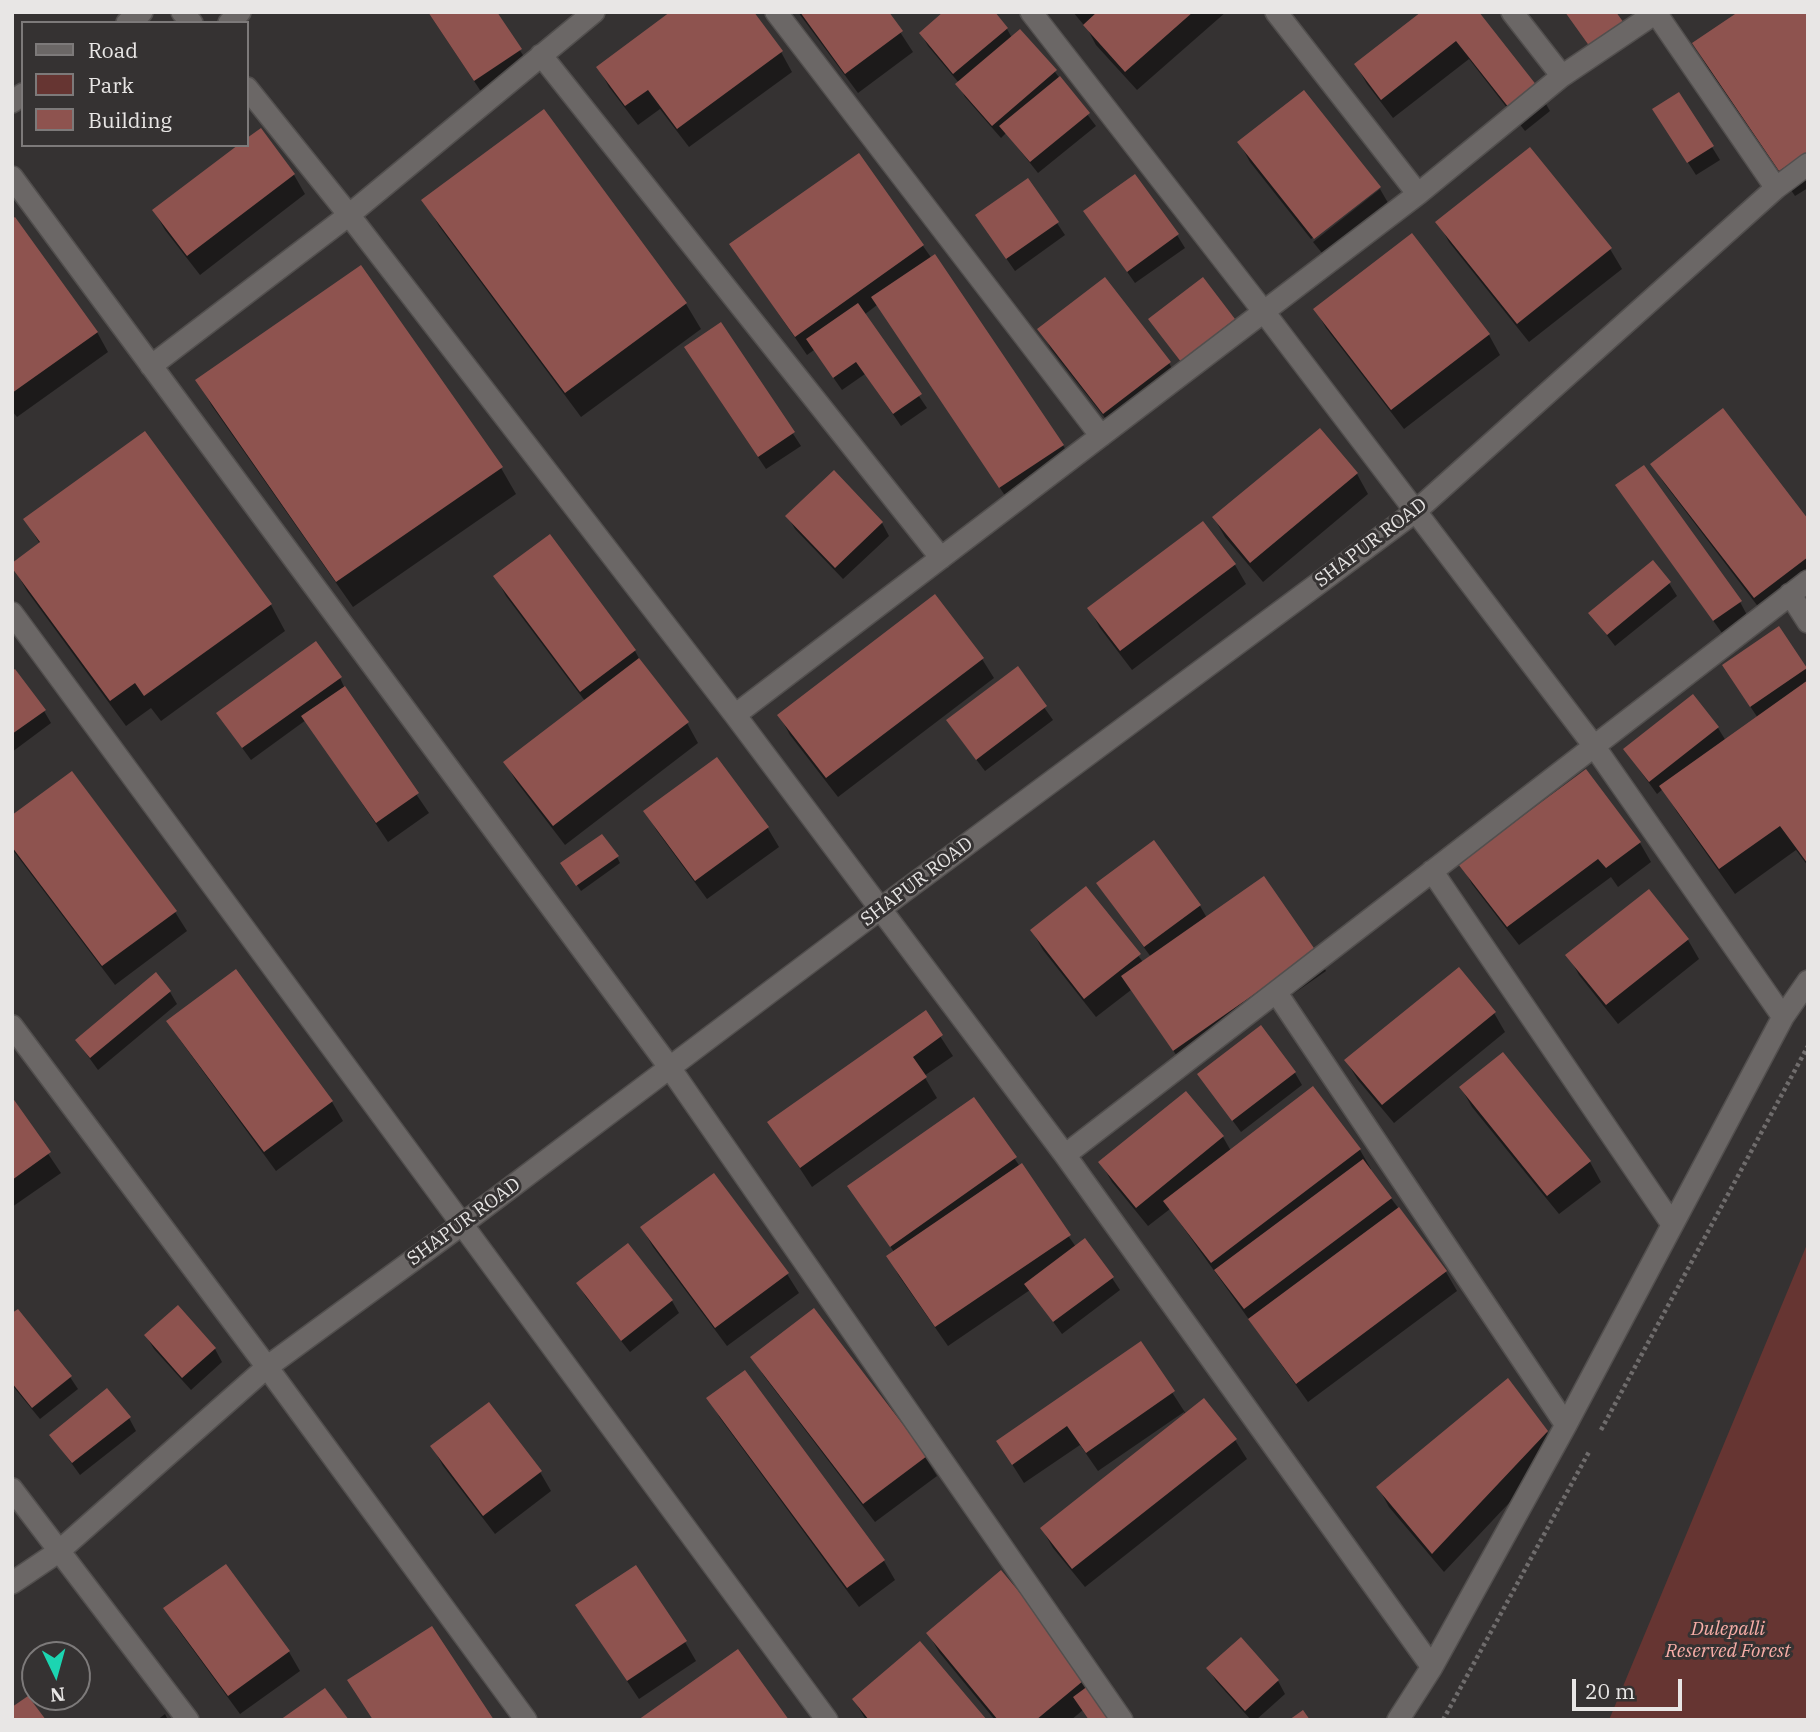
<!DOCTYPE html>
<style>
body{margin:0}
#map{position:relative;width:1820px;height:1732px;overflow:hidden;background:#353232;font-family:"IBM Plex Serif",serif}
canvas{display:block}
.frame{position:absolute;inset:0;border:14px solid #e8e6e5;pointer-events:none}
.legend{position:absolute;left:21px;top:21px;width:228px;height:126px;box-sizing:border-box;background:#353232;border:2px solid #7d7a7a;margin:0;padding:9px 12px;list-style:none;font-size:21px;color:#e8e6e5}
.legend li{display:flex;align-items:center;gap:14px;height:35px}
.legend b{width:35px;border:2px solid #7d7a7a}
.north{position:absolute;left:21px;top:1641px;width:70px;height:70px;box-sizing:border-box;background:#353232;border:2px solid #7d7a7a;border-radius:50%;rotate:175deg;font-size:19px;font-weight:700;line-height:28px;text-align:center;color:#e8e6e5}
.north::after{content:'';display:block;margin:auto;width:24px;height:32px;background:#1cd5b1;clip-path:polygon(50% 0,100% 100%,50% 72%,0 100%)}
.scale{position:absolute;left:1572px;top:1679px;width:110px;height:32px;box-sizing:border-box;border:4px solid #e8e6e5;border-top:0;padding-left:9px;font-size:21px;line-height:24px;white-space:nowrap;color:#e8e6e5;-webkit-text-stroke:5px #353232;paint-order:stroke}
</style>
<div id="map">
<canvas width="1820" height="1732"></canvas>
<div class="frame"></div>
<ul class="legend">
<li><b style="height:9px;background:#6b6766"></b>Road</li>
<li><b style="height:19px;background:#663532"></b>Park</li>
<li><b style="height:19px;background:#8e534f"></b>Building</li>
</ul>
<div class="north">N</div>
<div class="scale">20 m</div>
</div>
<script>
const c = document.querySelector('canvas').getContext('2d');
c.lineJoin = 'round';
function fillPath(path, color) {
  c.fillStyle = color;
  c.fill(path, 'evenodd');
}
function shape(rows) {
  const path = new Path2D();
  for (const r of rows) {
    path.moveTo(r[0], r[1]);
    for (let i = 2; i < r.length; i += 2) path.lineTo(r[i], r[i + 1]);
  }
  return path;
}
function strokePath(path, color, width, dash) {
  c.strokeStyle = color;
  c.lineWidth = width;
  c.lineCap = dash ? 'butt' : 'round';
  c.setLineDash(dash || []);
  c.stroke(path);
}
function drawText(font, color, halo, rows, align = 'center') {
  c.font = font + ' "IBM Plex Serif",serif';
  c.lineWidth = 6;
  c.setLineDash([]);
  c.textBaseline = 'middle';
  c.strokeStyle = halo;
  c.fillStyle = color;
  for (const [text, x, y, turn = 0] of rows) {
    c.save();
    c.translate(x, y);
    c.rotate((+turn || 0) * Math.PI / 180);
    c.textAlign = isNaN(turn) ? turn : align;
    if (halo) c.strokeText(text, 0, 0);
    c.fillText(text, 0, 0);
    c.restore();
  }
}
const green = shape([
 [1808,1242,1808,1720,1609,1720]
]);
const shadow = shape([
 [428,12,495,12,532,69,486,99],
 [798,12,887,12,913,52,858,93],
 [1073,12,1226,12,1137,90,1096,45,1088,30],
 [1423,12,1539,92,1550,111,1525,131,1469,59,1393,118,1367,84,1356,65],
 [1808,12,1808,188,1795,196,1709,70,1694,44],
 [1007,29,1012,38,1020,31,1055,72,1096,126,1038,173,1006,133,1001,138,965,97,958,84,959,83,928,46,921,34],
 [781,52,792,72,689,147,660,109,638,125,609,87,598,67],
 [1679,94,1720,160,1696,175,1662,122],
 [543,112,686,304,701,329,581,417,439,226,424,200],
 [260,130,294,175,305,194,200,275,165,230,154,211,247,145,247,140],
 [1239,142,1378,187,1311,239,1250,162],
 [1530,149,1610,249,1622,269,1529,342,1449,242,1438,222],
 [1380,189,1391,208,1326,258,1313,242],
 [1085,212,1177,235,1185,248,1135,283],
 [12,221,97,332,108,352,17,417,12,411],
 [1057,223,1065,235,1015,271,985,228],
 [1411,236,1489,335,1500,355,1404,429,1326,328,1315,309],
 [731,245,923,246,1063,445,1074,465,1012,506,877,305,864,315,927,408,901,426,865,374,842,390,814,350,807,355],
 [1202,279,1241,333,1189,373,1150,320],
 [721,324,801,446,766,469,693,360],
 [1040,329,1169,363,1180,383,1116,432,1051,349],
 [197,380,501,468,516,494,353,607,212,406],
 [1319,430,1357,474,1368,494,1263,582,1225,537,1214,518],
 [1652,464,1808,522,1808,585,1766,617,1664,483],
 [1625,498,1740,602,1747,615,1722,633],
 [788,517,882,523,889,536,843,579,795,529],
 [25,519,271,605,285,631,161,721,151,708,126,726,27,591,12,565,40,544],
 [1203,523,1235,565,1246,584,1132,670,1100,628,1089,608],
 [495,576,635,651,645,669,687,723,698,743,565,845,516,781,505,762,585,701,506,596],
 [1669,583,1677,596,1615,646,1590,613],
 [1778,629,1808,673,1808,866,1796,850,1735,894,1677,812,1663,789,1657,794,1625,750,1718,728,1726,741,1758,718,1731,678],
 [982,659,994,678,838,797,790,735,779,715],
 [1017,669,1053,720,985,771,956,733],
 [12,673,44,711,51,723,12,752],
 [340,678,346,691,429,813,388,842,306,720,251,760,226,726],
 [645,811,767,827,779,847,707,899,657,831],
 [12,817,175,912,187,931,115,985,12,849],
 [1640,843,1651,862,1618,887,1611,877,1519,945,1472,884,1461,864],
 [617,857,620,863,581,891,566,869],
 [1086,888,1143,962,1151,957,1106,896,1200,906,1207,918,1315,952,1326,971,1186,1069,1131,990,1096,1017,1043,950,1032,931],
 [1688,940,1699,959,1618,1024,1579,975,1568,955],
 [236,972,332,1102,343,1121,276,1171,180,1040,169,1021],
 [170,992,177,1004,98,1070,77,1041],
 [925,1013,953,1056,924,1076,937,1098,812,1187,770,1123],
 [1494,1013,1505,1032,1394,1123,1358,1080,1346,1061],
 [1503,1054,1590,1162,1601,1182,1559,1214,1472,1107,1461,1088],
 [1295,1073,1302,1085,1241,1132,1199,1075],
 [973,1099,1076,1247,1112,1278,1120,1290,1062,1334,1030,1290,948,1346,899,1276,888,1256,894,1252,849,1186],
 [12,1100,61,1173,12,1207],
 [1223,1137,1231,1151,1360,1150,1371,1169,1370,1170,1446,1272,1457,1291,1308,1402,1170,1209,1148,1226,1112,1182,1101,1163],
 [642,1228,787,1274,799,1293,727,1346,653,1247],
 [578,1284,672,1301,679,1313,630,1352,586,1297],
 [178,1308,215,1349,222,1362,191,1390,154,1349,146,1336],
 [12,1316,70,1377,78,1389,40,1419,12,1385],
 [1140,1343,1186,1414,1235,1440,1247,1459,1085,1587,1053,1548,1042,1529,1185,1414,1184,1412,1098,1471,1080,1445,1024,1483,1010,1461],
 [752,1357,925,1457,937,1476,875,1522,764,1376],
 [745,1372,884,1561,895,1580,859,1607,720,1418,709,1399],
 [129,1418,136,1431,80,1475,51,1435],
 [1547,1432,1558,1451,1444,1572,1389,1507,1378,1487],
 [432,1446,540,1472,551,1491,495,1534,443,1466],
 [225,1566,289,1652,300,1671,240,1714,177,1628,166,1609],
 [589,1624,685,1642,696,1661,639,1699],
 [928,1633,1088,1677,1083,1710,1071,1720,995,1720,939,1652],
 [1208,1668,1278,1681,1285,1694,1256,1720,1251,1720,1216,1681],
 [854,1700,985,1720,866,1720],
 [165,1714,168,1720,157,1720]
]);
const building = shape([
 [428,12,497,12,522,49,474,81],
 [670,12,754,12,783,51,677,129,648,90,625,106,596,67],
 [800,12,889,12,903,31,845,74],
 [943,12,995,12,1008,28,953,74,919,33],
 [1097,12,1193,12,1125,72,1083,25],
 [1421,12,1479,12,1541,91,1513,113,1456,41,1381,100,1354,64],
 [1565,12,1616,12,1624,23,1590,47],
 [1738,12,1808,12,1808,152,1779,171,1692,43],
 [1020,29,1057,70,992,126,955,84],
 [1060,76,1090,113,1030,162,999,126],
 [1304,90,1381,187,1314,239,1237,142],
 [1679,92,1714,146,1687,163,1652,109],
 [544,109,687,303,565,393,421,200],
 [261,128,295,174,187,256,152,210,238,145,247,145,247,138],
 [1530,147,1612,248,1517,324,1435,222],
 [859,153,924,245,795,337,729,244],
 [1135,174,1179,234,1127,272,1083,211],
 [1028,178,1059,222,1006,259,975,215],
 [15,217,98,332,12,393,12,219],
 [1412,233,1490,334,1391,410,1313,309],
 [935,254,1064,445,999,488,871,297],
 [361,265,503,467,336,582,195,380],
 [1105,277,1171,362,1103,414,1037,329],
 [1203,277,1235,319,1181,362,1148,319],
 [858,303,922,394,893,414,856,362,833,378,806,339],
 [721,322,795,432,758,457,684,347],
 [1723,408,1808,519,1808,557,1754,598,1650,464],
 [1320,428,1358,473,1250,563,1212,517],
 [145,431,272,604,144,696,135,683,110,701,12,568,12,563,40,542,23,519],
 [1644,465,1742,601,1713,621,1615,485],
 [834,470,883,522,835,568,785,516],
 [1203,521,1236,564,1120,651,1087,608],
 [550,534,636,650,580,692,493,576],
 [1653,560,1671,582,1607,635,1588,613],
 [935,594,984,658,826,778,777,715],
 [1779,626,1807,668,1750,707,1722,665],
 [316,641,342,677,242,748,216,713],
 [639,658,689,722,553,826,503,762],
 [1018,666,1047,706,976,760,946,720],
 [15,669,46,710,12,734,12,671],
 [1808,680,1808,864,1780,826,1719,869,1659,786],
 [345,686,419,793,376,823,301,716],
 [1693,694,1719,727,1649,782,1623,749],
 [717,757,769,827,695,881,643,811],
 [1586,769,1641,842,1606,868,1598,859,1507,927,1458,864],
 [72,771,177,911,102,966,12,847,12,815],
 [602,834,619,856,576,886,560,863],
 [1154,840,1201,905,1144,947,1096,883],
 [1264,876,1316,951,1173,1051,1121,976],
 [1086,886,1141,954,1084,999,1030,930],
 [1649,889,1689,939,1606,1005,1565,955],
 [1459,967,1496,1012,1382,1105,1344,1060],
 [236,969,333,1101,264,1152,166,1021],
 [156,972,171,991,90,1058,75,1040],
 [926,1010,943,1035,913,1057,927,1077,800,1168,767,1122],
 [1261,1025,1296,1072,1232,1121,1197,1074],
 [1503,1052,1591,1161,1547,1196,1459,1087],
 [1313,1086,1361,1149,1211,1263,1163,1201],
 [1186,1091,1224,1136,1136,1208,1098,1162],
 [12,1097,51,1152,12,1180],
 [974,1097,1017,1157,890,1247,847,1186],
 [1363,1159,1392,1198,1244,1309,1214,1270],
 [1022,1163,1071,1235,935,1327,886,1256],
 [714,1173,789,1273,715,1328,640,1227],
 [1399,1207,1447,1271,1296,1384,1248,1319],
 [1085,1238,1114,1277,1053,1322,1024,1284],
 [628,1243,673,1300,621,1341,576,1283],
 [178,1305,216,1348,182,1378,144,1335],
 [814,1308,927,1456,863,1504,750,1357],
 [18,1309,72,1376,32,1408,12,1383,12,1313],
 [1141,1341,1175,1391,1086,1453,1067,1426,1012,1465,996,1441],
 [745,1370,885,1560,847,1588,706,1398],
 [1508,1378,1548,1431,1432,1554,1376,1487],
 [107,1388,131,1417,72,1463,49,1435],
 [1204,1398,1237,1439,1072,1569,1040,1528],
 [489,1402,542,1471,483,1516,430,1446],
 [226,1564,290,1651,228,1696,163,1608],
 [636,1565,687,1641,627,1681,575,1605],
 [1001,1570,1089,1676,1036,1720,998,1720,926,1633],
 [432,1626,494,1720,373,1720,347,1680],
 [1241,1637,1279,1680,1245,1711,1206,1668],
 [920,1641,987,1720,869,1720,852,1699],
 [738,1649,789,1720,638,1720],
 [1092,1683,1118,1720,1089,1720,1073,1697],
 [325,1688,349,1720,280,1720],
 [28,1696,46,1720,12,1720,12,1707],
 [1303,1710,1310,1720,1289,1720]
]);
const path = shape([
 [1601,1430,1808,1046],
 [1443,1720,1590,1450]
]);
const minor = shape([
 [182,12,192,23],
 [776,12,1101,436],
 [1031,12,1264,312,1594,746,1783,1017],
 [1276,12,1418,194],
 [1512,12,1562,76],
 [1656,13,1776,188],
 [127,23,142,12],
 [229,23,240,12],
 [541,55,941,558],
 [247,88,349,215,735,715,1065,1155,1432,1667],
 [12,102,23,94],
 [12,177,670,1068,1122,1720],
 [151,366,349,215,594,12],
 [1790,594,1808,622],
 [12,613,827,1720],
 [735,715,1418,194,1562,76,1657,12],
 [1432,871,1672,1224],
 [1276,992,1566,1425],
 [12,1026,267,1367,526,1720],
 [1065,1155,1808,581],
 [12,1489,188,1720],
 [12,1583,58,1552,267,1367,461,1225,880,909,1416,511,1776,188,1808,164],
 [1398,1720,1432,1667,1566,1425,1783,1017,1808,981]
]);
const streetNames = [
 ["SHAPUR ROAD",1371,543,-37],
 ["SHAPUR ROAD",917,882,-37],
 ["SHAPUR ROAD",464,1222,-36]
];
const parkNames = [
 ["Dulepalli",1728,1630],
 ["Reserved Forest",1728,1652]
];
fillPath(green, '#663532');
fillPath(shadow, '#0007');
fillPath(building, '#8e534f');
strokePath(minor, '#524f4e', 24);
strokePath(path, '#6f6c6c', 4.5, [3.5, 3.5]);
strokePath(minor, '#6b6766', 21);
drawText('19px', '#e8e6e5', '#353232', streetNames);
drawText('italic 19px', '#f7ada7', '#353232', parkNames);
</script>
